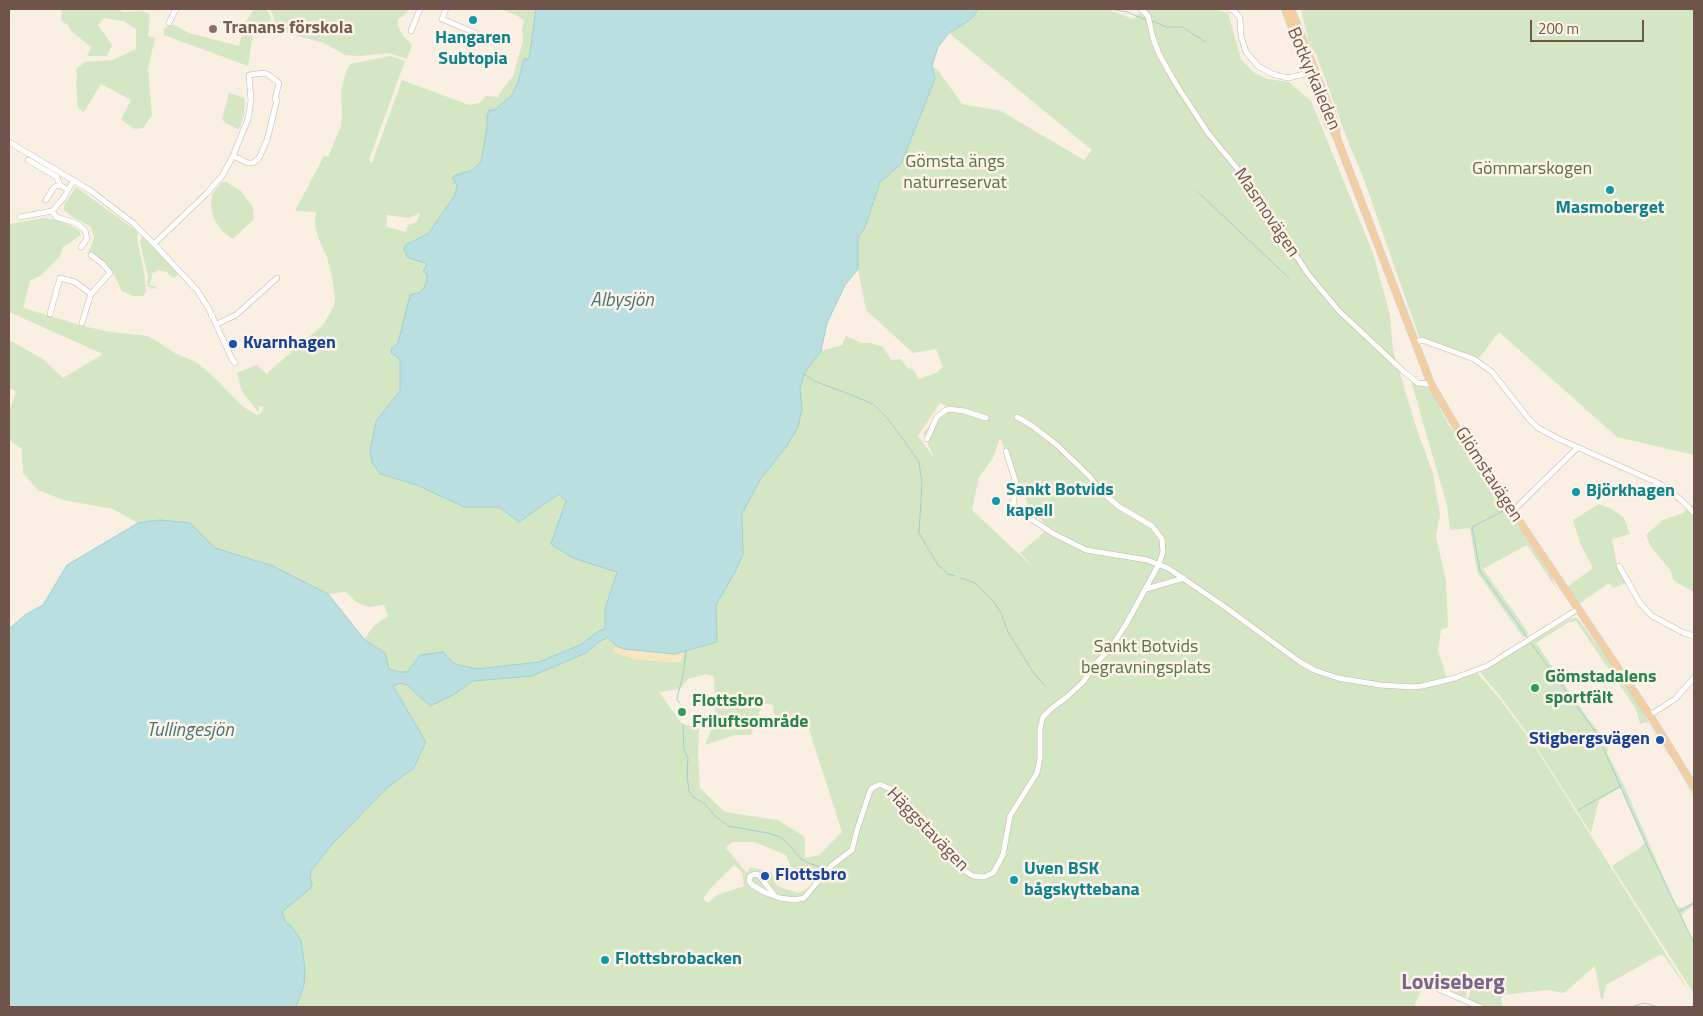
<!DOCTYPE html>
<meta charset="utf-8">
<style>
body{margin:0}
#map{position:relative;width:1703px;height:1016px;overflow:hidden;background:#faefe3;font-family:"Titillium Web",sans-serif}
canvas{display:block}
.frame{position:absolute;inset:0;border:10px solid #6f554b;pointer-events:none}
.scale{position:absolute;left:1530px;top:20px;width:114px;height:22px;box-sizing:border-box;border:2px solid #6f554b;border-top:0;padding-left:6px;font-size:15px;line-height:18px;white-space:nowrap;color:#6f554b;-webkit-text-stroke:4px #fdf3e8;paint-order:stroke}
</style>
<div id="map">
<canvas width="1703" height="1016"></canvas>
<div class="frame"></div>
<div class="scale">200 m</div>
</div>
<script>
const c = document.querySelector('canvas').getContext('2d');
c.lineJoin = 'round';
function fillPath(path, color) {
  c.fillStyle = color;
  c.fill(path, 'evenodd');
}
function shape(rows) {
  const path = new Path2D();
  for (const r of rows) {
    path.moveTo(r[0], r[1]);
    for (let i = 2; i < r.length; i += 2) path.lineTo(r[i], r[i + 1]);
  }
  return path;
}
function strokePath(path, color, width, dash) {
  c.strokeStyle = color;
  c.lineWidth = width;
  c.lineCap = dash ? 'butt' : 'round';
  c.setLineDash(dash || []);
  c.stroke(path);
}
function drawText(font, color, halo, rows, align = 'center') {
  c.font = font + ' "Titillium Web",sans-serif';
  c.lineWidth = 5;
  c.setLineDash([]);
  c.textBaseline = 'middle';
  c.strokeStyle = halo;
  c.fillStyle = color;
  for (const [text, x, y, turn = 0] of rows) {
    c.save();
    c.translate(x, y);
    c.rotate((+turn || 0) * Math.PI / 180);
    c.textAlign = isNaN(turn) ? turn : align;
    if (halo) c.strokeText(text, 0, 0);
    c.fillText(text, 0, 0);
    c.restore();
  }
}
const green = shape([
 [59,9,118,9,123,12,143,11,150,14,148,36,155,38,148,69,152,115,143,128,135,129,121,120,131,100,101,84,84,112,78,108,76,83,77,74,76,69,85,62,113,60,136,49,136,29,124,21,104,18,98,25,112,45,107,56,87,56,91,47,71,31,68,25,61,21,62,12],
 [254,9,266,9,270,15,272,32,254,27,248,66,164,35,164,29,167,27,169,25,174,25,189,33,239,46,245,23],
 [269,9,409,9,403,16,398,19,398,26,403,36,412,44,407,59,388,53,359,56,345,55,324,43,276,30,274,17],
 [500,9,536,9,529,60,524,59,518,82,512,95,487,117,487,127,481,161,457,185,455,195,428,234,407,244,407,257,424,263,427,266,427,280,424,288,420,292,415,293,398,343,392,353,400,359,400,391,376,421,373,441,380,474,417,485,464,507,499,507,519,522,559,494,566,500,600,566,617,572,605,609,605,630,599,631,580,645,539,662,477,669,420,655,407,672,400,672,388,669,385,653,364,639,374,626,388,616,384,605,369,607,356,602,346,592,328,594,273,566,215,548,190,523,160,520,138,523,113,509,63,500,38,490,23,473,22,449,9,440,9,412,16,391,9,388,9,340,43,359,63,378,103,354,9,312,9,224,44,218,58,220,72,226,79,231,81,235,63,247,60,256,40,276,30,281,23,308,83,326,110,332,148,336,175,353,196,362,215,378,242,406,257,415,261,413,264,407,259,406,259,413,242,392,237,373,257,365,268,375,268,372,323,325,334,306,335,296,332,277,327,257,318,237,315,226,316,212,295,211,324,156,328,157,341,126,342,115,341,91,346,72,350,64,390,56,405,61,369,160,372,163,402,80,469,105,479,103,486,96,497,97,513,76,523,41,522,29,524,21,518,16],
 [420,213,417,222,408,225,406,232,386,227,387,215,409,218],
 [978,9,1107,9,1133,19,1144,9,1214,9,1228,13,1241,59,1253,72,1268,79,1289,82,1311,101,1373,253,1390,315,1393,350,1416,427,1433,473,1440,515,1436,536,1446,581,1448,627,1441,630,1438,650,1448,682,1477,673,1500,699,1533,744,1694,999,1665,957,1661,954,1606,985,1603,999,1601,999,1595,966,1564,993,1548,990,1503,995,1501,998,1503,1007,1482,1007,1468,999,1472,985,1470,983,1444,975,1443,976,1468,985,1466,997,1439,987,1442,979,1433,976,1431,981,1434,983,1436,986,1425,981,1414,1007,296,1007,305,969,301,940,291,926,285,921,282,912,295,901,310,879,311,871,333,843,388,787,415,768,426,742,393,686,400,682,453,695,473,681,532,676,586,653,599,642,608,637,616,646,613,651,635,659,658,661,681,662,684,652,717,642,716,605,735,572,743,554,742,514,760,480,786,447,802,410,800,389,804,374,821,351,842,345,846,336,861,343,870,343,883,347,891,360,901,359,907,368,913,369,919,379,936,373,943,367,936,349,913,353,866,310,858,269,858,237,864,230,880,182,901,164,935,79,932,66,937,69,962,104,1001,111,1084,160,1092,150,949,33,964,24,973,17],
 [940,403,950,408,923,432,934,458,918,436],
 [1000,438,1028,505,1049,528,1020,553,1036,570,972,510,979,477,993,458],
 [706,674,714,677,715,720,705,745,735,735,751,735,763,703,773,705,775,720,806,720,842,832,819,855,805,858,805,837,778,820,725,812,700,788,698,756,699,728,682,724,659,692,680,689,688,679],
 [732,842,754,842,786,855,791,867,807,873,818,873,816,881,806,890,798,893,777,886,771,872,750,867,747,873,726,848],
 [734,865,742,872,744,886,717,895,708,903,703,899,709,890],
 [1301,9,1694,9,1694,455,1617,437,1499,332,1476,362,1421,342,1362,174,1349,144,1316,54,1309,44],
 [229,93,245,98,244,115,240,127,238,129,225,123,222,119],
 [222,182,226,182,240,190,253,207,254,219,233,239,222,231,214,219,211,206,212,194],
 [76,187,138,232,137,238,145,277,146,291,143,296,133,296,122,291,113,273,108,267,89,252,94,237,90,226,74,218,64,210,64,205],
 [142,235,176,271,178,275,173,278,168,274,168,272,157,270,156,273,153,272,150,285,156,287,156,289,148,287,147,285,148,277,140,242],
 [1411,381,1420,386,1430,388,1448,424,1462,442,1470,461,1481,472,1552,577,1556,588,1527,545,1483,569,1519,619,1528,633,1526,637,1523,637,1520,633,1480,576,1477,571,1470,528,1450,530,1447,505],
 [1694,503,1694,592,1673,580,1671,571,1651,547,1646,535,1663,520,1683,513],
 [1599,504,1612,509,1624,518,1630,534,1612,539,1618,571,1626,583,1613,588,1609,583,1579,604,1567,587,1593,568,1580,543,1573,520],
 [1571,618,1576,618,1579,620,1618,674,1640,706,1655,734,1667,752,1670,754,1694,796,1694,798,1672,757,1667,753,1656,737,1650,725,1646,722,1640,724,1636,709,1576,621,1569,622,1536,643,1589,720,1606,740,1608,751,1607,753,1625,788,1676,906,1683,908,1694,901,1694,905,1685,911,1681,916,1694,943,1694,994,1612,866,1638,849,1645,843,1621,789,1619,788,1599,800,1591,833,1535,745,1546,748,1553,745,1554,743,1545,746,1533,741,1500,696,1480,672]
]);
const sand = shape([
 [616,646,674,654,684,652,681,662,658,661,635,659,617,654,613,651]
]);
const water = shape([
 [536,9,978,9,973,17,964,24,949,33,938,47,932,66,935,79,901,164,880,182,864,230,858,237,858,269,845,285,827,323,821,351,804,374,800,389,802,410,798,427,786,447,760,480,742,514,743,554,735,572,716,605,717,642,675,654,624,649,616,646,608,637,599,642,586,653,532,676,473,681,453,695,430,706,407,685,400,683,393,686,426,742,414,768,388,787,333,843,311,871,310,879,312,882,312,887,282,912,285,921,291,926,301,940,305,969,304,985,296,1007,9,1007,9,629,25,615,43,605,67,565,138,523,160,520,190,523,215,548,273,566,328,594,364,639,385,653,389,669,400,672,407,672,420,655,443,652,455,664,477,669,539,662,580,645,599,631,605,629,605,609,617,572,573,558,551,544,566,501,559,494,519,522,499,507,464,507,417,485,380,474,372,462,370,451,376,421,400,391,400,359,391,353,392,348,398,343,410,295,420,292,424,288,427,280,427,274,423,271,427,265,424,263,407,257,404,248,407,244,428,234,455,195,457,185,452,178,454,176,473,170,481,161,487,127,487,117,489,110,495,110,512,95,518,82,524,59,529,59,536,9]
]);
const stream = shape([
 [1111,9,1127,12,1146,20],
 [1153,21,1166,27,1182,27,1206,42],
 [1197,191,1199,193],
 [1201,195,1289,278],
 [804,374,814,381,849,394,873,404,888,419,905,442,919,462,922,484,919,533,938,565,948,574,955,576],
 [1503,511,1472,527,1480,571,1527,637],
 [961,578,975,583,994,602,1001,613,1008,632,1017,646,1033,672,1045,686],
 [1531,643,1597,734,1646,844,1694,943],
 [680,703,677,700,677,698,683,675,686,651],
 [683,724,684,750,688,758,687,775,689,791,693,797,705,804,715,816,728,826,768,833,780,837,790,846,800,858,808,863,821,867],
 [1578,810,1621,786],
 [1680,911,1694,903],
 [1631,1007,1644,1003,1659,1007]
]);
const minor = shape([
 [446,9,442,19,482,36],
 [1141,9,1148,16,1153,38,1159,54,1176,84,1208,133,1245,178,1308,274,1339,311,1403,371,1418,383,1431,384],
 [1230,9,1234,11,1240,18,1241,36,1246,52,1258,66,1272,74,1288,78,1308,73],
 [169,23,176,9],
 [411,31,420,9],
 [9,142,91,191,133,223,154,244,197,290,209,309,232,359,235,363],
 [28,160,57,177,60,185,68,190],
 [46,200,54,187,60,185],
 [52,211,56,217,76,223,85,230,87,239,81,247],
 [20,217,52,211,62,200,74,180],
 [154,244,207,193,222,176,233,156,248,119,251,101,249,75,264,73,269,75,279,83,275,99,277,100,267,140,259,158,253,163,248,163,233,156],
 [50,314,60,278,75,282,91,294],
 [82,323,91,294,110,273,103,264,91,255],
 [217,324,236,315,277,278],
 [1415,342,1422,340,1474,359,1492,372,1529,419,1538,428,1559,439,1660,484,1680,499,1694,513],
 [927,439,937,417,946,410,949,409,964,411,986,418],
 [1006,451,1016,483,1013,506],
 [1011,506,1054,534,1086,550,1147,560,1168,568,1225,607,1300,662,1314,670,1338,678,1380,685,1413,687,1422,686,1455,678,1487,666,1578,609],
 [1512,512,1577,448],
 [1619,566,1640,603,1652,616,1684,633,1694,636],
 [1146,589,1184,578],
 [1650,715,1675,699,1694,678],
 [774,895,759,875,755,874,750,876,749,881,752,885,766,893,780,898,795,900,804,898,831,866,852,850,857,830,870,791,872,788,880,784,890,789,917,824,959,867,973,876,984,877,993,873,1003,855,1010,816,1037,773,1040,758,1040,729,1043,717,1051,709,1068,696,1083,682,1095,664,1110,649,1125,626,1159,564,1163,552,1162,539,1152,526,1118,506,1102,492,1089,476,1057,445,1031,425,1017,417],
 [1429,985,1480,1007]
]);
const major = shape([
 [1285,9,1324,113,1329,126,1337,137],
 [1291,9,1325,96,1335,123,1337,138,1431,384,1458,430,1651,717,1694,787]
]);
const markers = [
 [473,20,5,"#0f9aa8"],
 [213,29,5,"#8d6e63"],
 [1610,190,5,"#0f9aa8"],
 [233,344,5,"#1a4fb4"],
 [1576,492,5,"#0f9aa8"],
 [996,501,5,"#0f9aa8"],
 [1535,688,5,"#2e9e5b"],
 [682,712,5,"#2e9e5b"],
 [1660,740,5,"#1a4fb4"],
 [765,876,5,"#1a4fb4"],
 [1014,880,5,"#0f9aa8"],
 [605,960,5,"#0f9aa8"]
];
const educationNames = [
 ["Tranans förskola",223,29]
];
const cultureNames = [
 ["Hangaren",473,39,"center"],
 ["Subtopia",473,60,"center"],
 ["Masmoberget",1610,209,"center"],
 ["Sankt Botvids",1006,491],
 ["kapell",1006,512],
 ["Björkhagen",1586,492],
 ["Uven BSK",1024,870],
 ["bågskyttebana",1024,891],
 ["Flottsbrobacken",615,960]
];
const streetNames = [
 ["Botkyrkaleden",1313,79,67],
 ["Masmovägen",1266,213,56],
 ["Glömstavägen",1488,475,57],
 ["Häggstavägen",927,830,46]
];
const parkNames = [
 ["Gömsta ängs",955,163],
 ["naturreservat",955,184],
 ["Gömmarskogen",1532,170],
 ["Sankt Botvids",1146,648],
 ["begravningsplats",1146,669]
];
const transitNames = [
 ["Kvarnhagen",243,344],
 ["Stigbergsvägen",1650,740,"right"],
 ["Flottsbro",775,876]
];
const leisureNames = [
 ["Gömstadalens",1545,678],
 ["sportfält",1545,699],
 ["Flottsbro",692,702],
 ["Friluftsområde",692,723]
];
const waterNames = [
 ["Albysjön",622,301],
 ["Tullingesjön",190,731]
];
const districtNames = [
 ["Loviseberg",1453,984]
];
fillPath(green, '#d4e6c3');
fillPath(sand, '#f7e6c0');
fillPath(water, '#b9dfe1');
strokePath(water, '#a0ced2', 1);
strokePath(stream, '#a0ced2', 1);
strokePath(minor, '#c9b6aa', 6);
strokePath(major, '#d7cfcd', 8);
strokePath(minor, '#fff', 5);
strokePath(major, '#f3cea0', 6);
for (const [x, y, r, color] of markers) {
  const dot = new Path2D();
  dot.arc(x, y, r, 0, 2 * Math.PI);
  c.fillStyle = color;
  c.fill(dot);
  strokePath(dot, '#fdf3e8', 2);
}
drawText('bold 18px', '#785e54', '#fdf3e8', educationNames, 'left');
drawText('bold 18px', '#0d838f', '#fdf3e8', cultureNames, 'left');
drawText('18px', '#6f554b', '#fdf3e8', streetNames);
drawText('18px', '#567444', '#fdf3e8', parkNames);
drawText('bold 18px', '#164399', '#fdf3e8', transitNames, 'left');
drawText('bold 18px', '#27864d', '#fdf3e8', leisureNames, 'left');
drawText('italic 19px', '#44767b', '#fdf3e8', waterNames);
drawText('bold 22px', '#7a638c', '#fdf3e8', districtNames);
</script>
